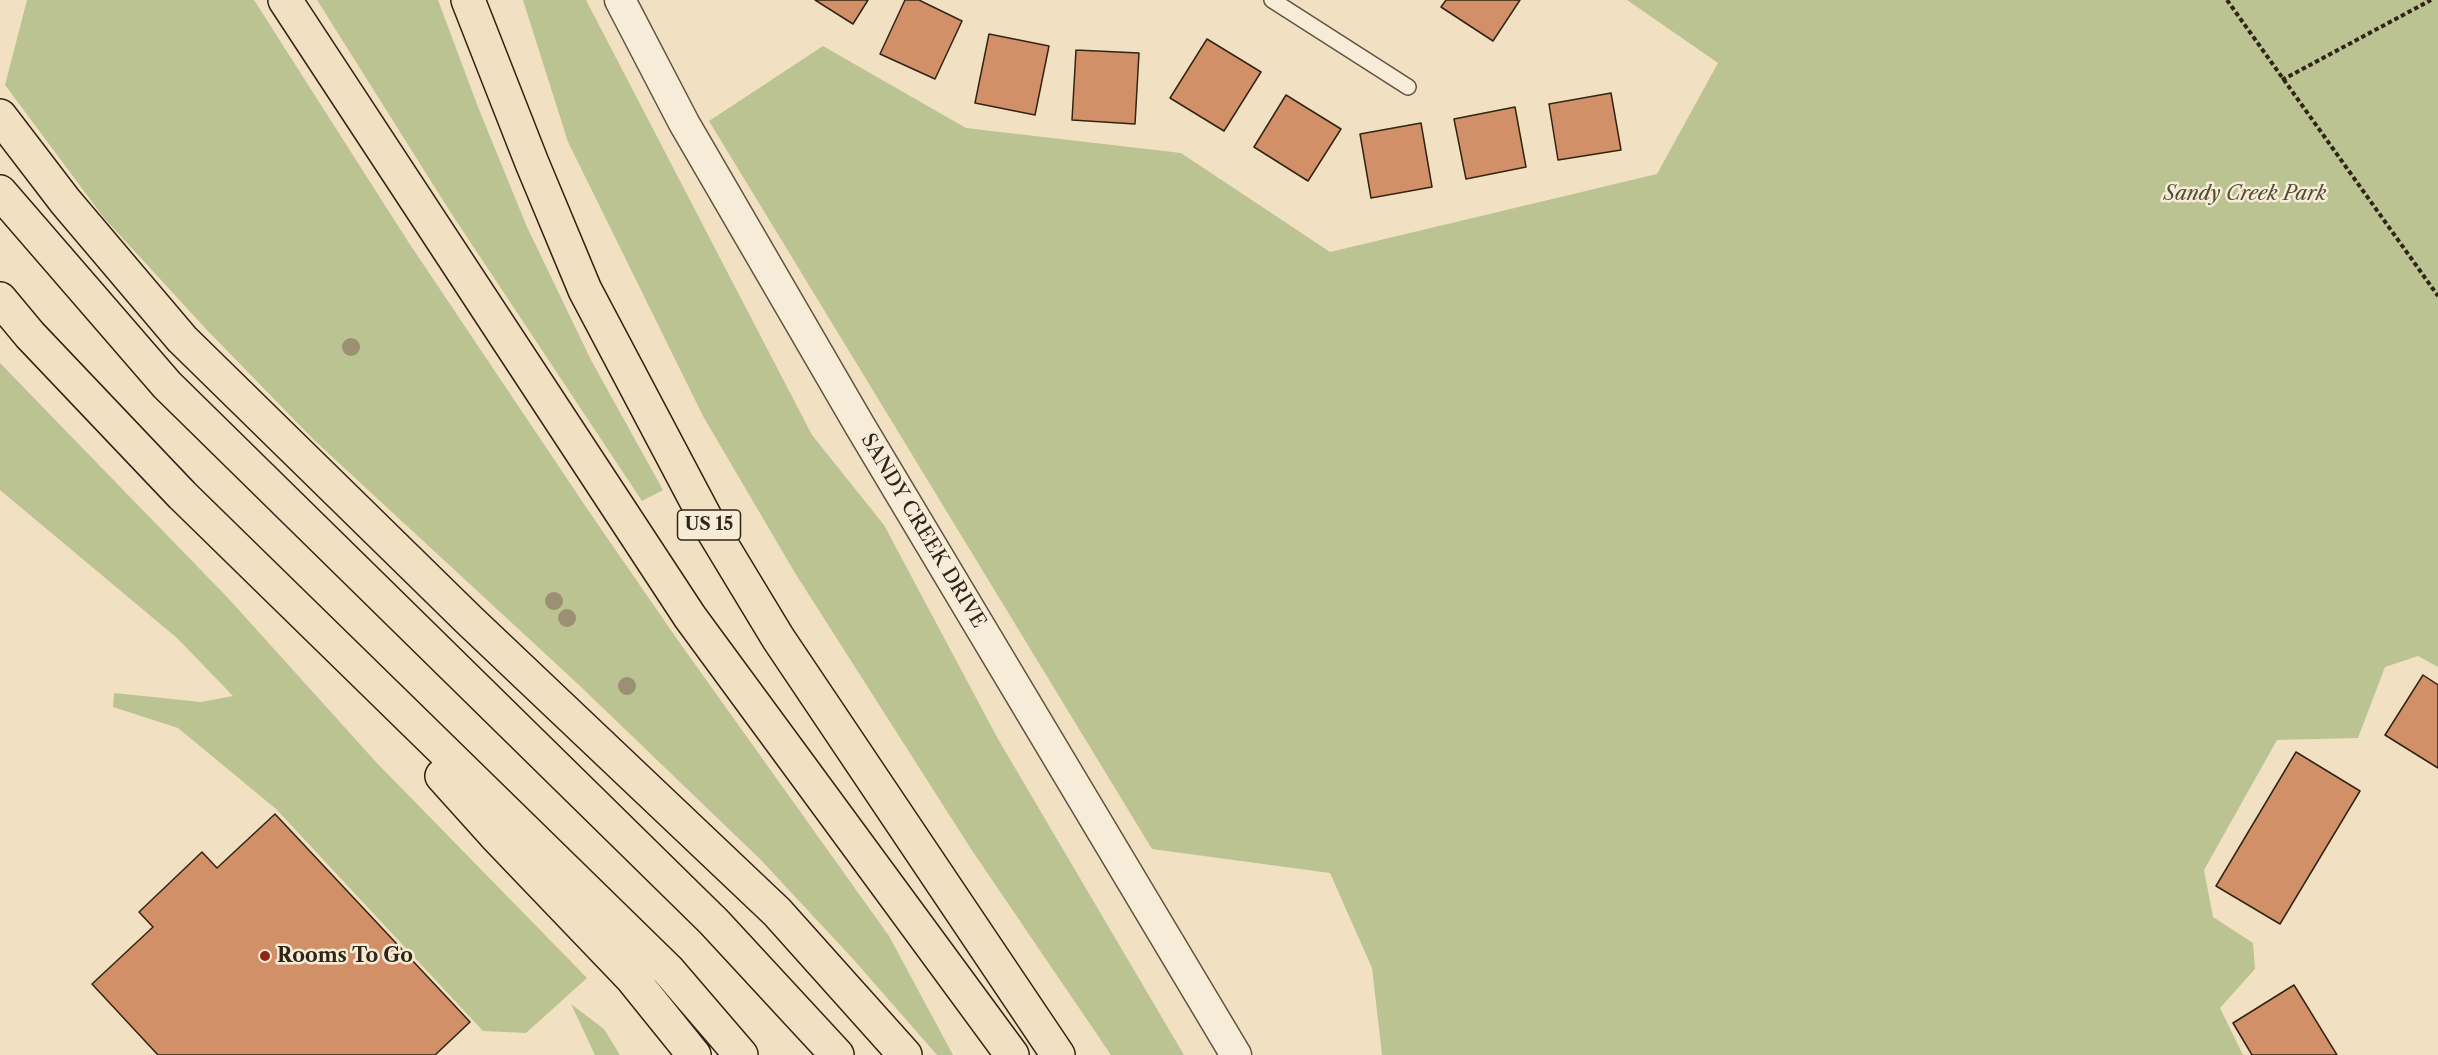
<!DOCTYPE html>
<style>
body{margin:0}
canvas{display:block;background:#f1e1c2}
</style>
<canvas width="2438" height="1055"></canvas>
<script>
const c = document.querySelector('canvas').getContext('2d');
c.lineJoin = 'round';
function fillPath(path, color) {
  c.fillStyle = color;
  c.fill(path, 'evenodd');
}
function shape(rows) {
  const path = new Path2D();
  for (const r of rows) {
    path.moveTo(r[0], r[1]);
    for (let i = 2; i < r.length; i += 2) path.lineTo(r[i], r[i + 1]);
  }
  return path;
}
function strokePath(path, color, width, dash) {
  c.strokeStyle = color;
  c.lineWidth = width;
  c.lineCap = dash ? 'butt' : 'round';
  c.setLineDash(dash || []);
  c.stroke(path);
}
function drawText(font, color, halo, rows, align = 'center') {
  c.font = font + ' "Libre Caslon Text",serif';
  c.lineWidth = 5;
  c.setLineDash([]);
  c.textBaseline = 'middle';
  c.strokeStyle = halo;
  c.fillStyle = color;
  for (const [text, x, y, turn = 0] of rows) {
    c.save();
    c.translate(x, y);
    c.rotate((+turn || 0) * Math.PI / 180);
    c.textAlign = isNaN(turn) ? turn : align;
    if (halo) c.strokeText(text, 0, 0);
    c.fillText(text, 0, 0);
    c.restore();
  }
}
const green = shape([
 [27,0,254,0,409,243,588,510,677,639,889,936,953,1055,937,1055,853,959,761,860,579,685,314,440,206,329,104,218,5,85],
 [317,0,438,0,478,107,527,227,591,360,663,490,642,501,451,213],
 [523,0,586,0,812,435,884,525,998,739,1184,1055,1111,1055,971,849,795,573,703,416,568,142],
 [1627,0,2438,0,2438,667,2418,656,2385,667,2358,738,2277,740,2204,870,2213,917,2253,943,2255,969,2220,1008,2243,1055,1382,1055,1372,968,1330,873,1152,849,709,121,823,46,966,128,1181,153,1330,252,1657,174,1718,63],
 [0,363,228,598,376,762,587,978,526,1033,483,1031,276,809,178,728,113,707,114,693,201,702,233,696,177,638,0,490],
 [571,1004,604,1029,620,1055,595,1055]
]);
const building = shape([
 [815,0,868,0,853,24,815,0],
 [905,0,919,0,962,21,935,79,880,54,905,0],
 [1446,0,1520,0,1493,41,1441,7,1446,0],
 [989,34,1049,46,1035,115,975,103,989,34],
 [1207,39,1261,72,1224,131,1170,98,1207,39],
 [1076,50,1139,53,1135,124,1072,120,1076,50],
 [1611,93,1621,150,1558,160,1549,104,1611,93],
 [1286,95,1341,129,1308,181,1254,147,1286,95],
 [1515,107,1526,167,1466,179,1454,119,1515,107],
 [1421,123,1432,187,1371,198,1360,134,1421,123],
 [2423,675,2438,685,2438,768,2385,735,2423,675],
 [2296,752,2360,791,2280,924,2216,886,2296,752],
 [275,814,470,1022,435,1055,158,1055,92,984,153,927,139,912,202,852,217,868,275,814],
 [2294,985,2337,1055,2252,1055,2233,1023,2294,985]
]);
const path = shape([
 [2227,0,2438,296],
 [2282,80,2431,0]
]);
const service = shape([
 [1272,0,1408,87]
]);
const minor = shape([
 [620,0,684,123,860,426,1236,1055]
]);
const motorway = shape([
 [285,0,690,617,1012,1055],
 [468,0,532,163,585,290,706,519,778,638,1058,1055],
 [0,116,65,201,182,339,469,620,777,912,905,1055],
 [0,192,167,385,714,922,837,1055],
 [0,299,30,335,182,495,668,970,741,1055],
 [442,776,496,836,631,977,694,1055]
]);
const trees = [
 [351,347],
 [554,601],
 [567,618],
 [627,686]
];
const markers = [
 [265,956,6,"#8f2418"]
];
const shields = [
 [709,525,63]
];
const shieldNames = [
 ["US 15",709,525]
];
const parkNames = [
 ["Sandy Creek Park",2245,194]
];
const streetNames = [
 ["SANDY CREEK DRIVE",923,531,59]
];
const poiNames = [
 ["Rooms To Go",277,956]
];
fillPath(green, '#bbc393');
fillPath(building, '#d19067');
strokePath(building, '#322414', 1.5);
strokePath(service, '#625340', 18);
strokePath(minor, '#625340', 33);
strokePath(motorway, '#322414', 36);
strokePath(path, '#322414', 4, [4.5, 3]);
strokePath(service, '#f6ecd7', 15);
strokePath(minor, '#f6ecd7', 30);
strokePath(motorway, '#f1e1c2', 33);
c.fillStyle = '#9b8f74';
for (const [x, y] of trees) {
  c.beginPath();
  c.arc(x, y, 9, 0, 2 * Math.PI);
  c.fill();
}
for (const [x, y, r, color] of markers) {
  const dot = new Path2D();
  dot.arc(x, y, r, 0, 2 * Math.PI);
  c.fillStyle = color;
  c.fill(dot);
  strokePath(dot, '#f6ecd7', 2);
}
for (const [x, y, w] of shields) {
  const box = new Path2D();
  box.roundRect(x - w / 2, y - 15, w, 30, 4.5);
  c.fillStyle = '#f6ecd7';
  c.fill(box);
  strokePath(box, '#322414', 1.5);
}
drawText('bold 18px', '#322414', null, shieldNames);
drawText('italic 20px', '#544c34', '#f6ecd7', parkNames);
drawText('20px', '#322414', '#f6ecd7', streetNames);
drawText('bold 20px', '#322414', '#f6ecd7', poiNames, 'left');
</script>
